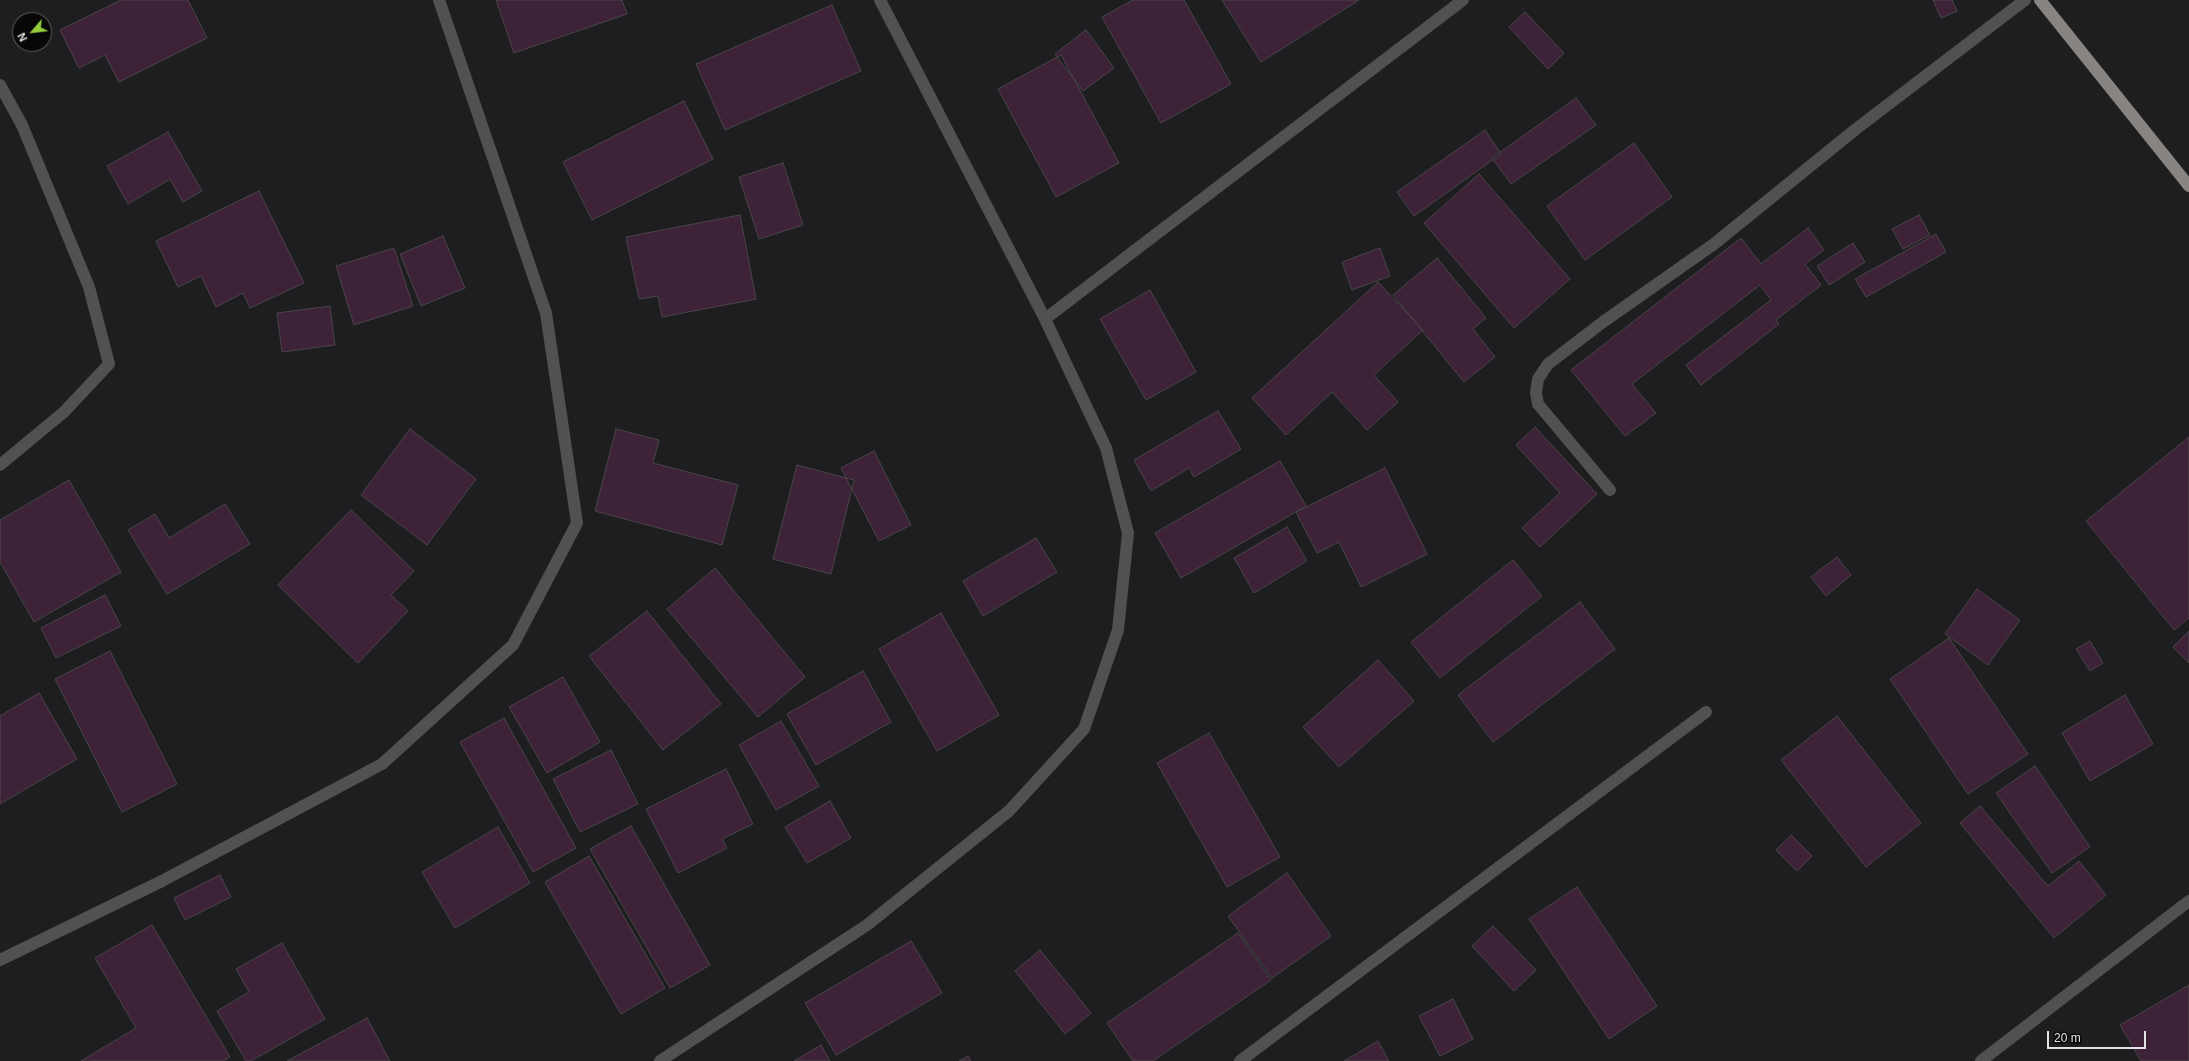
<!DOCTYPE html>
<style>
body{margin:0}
#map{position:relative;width:2189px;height:1061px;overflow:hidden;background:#1e1d1f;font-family:Helvetica,sans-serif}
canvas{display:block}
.north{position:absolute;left:12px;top:12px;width:40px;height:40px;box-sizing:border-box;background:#080708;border:1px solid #605f60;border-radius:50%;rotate:242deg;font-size:11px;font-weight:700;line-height:16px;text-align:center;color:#e3e2e4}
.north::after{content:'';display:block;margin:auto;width:14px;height:18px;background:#94cc3c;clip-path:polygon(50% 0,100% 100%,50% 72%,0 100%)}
.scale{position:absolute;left:2047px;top:1031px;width:99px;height:18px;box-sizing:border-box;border:2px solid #e3e2e4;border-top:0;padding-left:5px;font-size:12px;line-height:14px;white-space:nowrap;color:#e3e2e4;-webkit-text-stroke:3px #080708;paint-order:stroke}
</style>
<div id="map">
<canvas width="2189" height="1061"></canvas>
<div class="north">N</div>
<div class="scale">20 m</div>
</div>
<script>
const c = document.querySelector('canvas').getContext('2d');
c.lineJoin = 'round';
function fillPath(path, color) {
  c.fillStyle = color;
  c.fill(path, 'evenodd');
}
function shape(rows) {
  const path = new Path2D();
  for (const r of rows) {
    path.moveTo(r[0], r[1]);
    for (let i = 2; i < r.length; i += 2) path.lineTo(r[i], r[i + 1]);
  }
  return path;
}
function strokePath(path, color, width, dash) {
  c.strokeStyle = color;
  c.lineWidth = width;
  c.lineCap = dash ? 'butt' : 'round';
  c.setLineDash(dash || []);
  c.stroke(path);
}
const building = shape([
 [121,0,188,0,207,38,119,82,105,55,79,68,60,30,121,0],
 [496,0,622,0,627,14,514,53,496,0],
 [1133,0,1184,0,1231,84,1161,123,1102,17,1133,0],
 [1222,0,1359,0,1261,62,1222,0],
 [1933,0,1952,0,1957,11,1941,18,1933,0],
 [832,5,861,71,725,130,696,64,832,5],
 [1525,12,1564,53,1548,69,1509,27,1525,12],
 [1086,30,1114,68,1083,91,1055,54,1086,30],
 [1061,55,1119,163,1056,197,998,89,1061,55],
 [1576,98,1596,125,1511,184,1492,158,1576,98],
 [684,101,713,159,592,220,563,162,684,101],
 [1485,130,1501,154,1414,216,1397,192,1485,130],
 [168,132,202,191,183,202,170,179,128,204,107,166,168,132],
 [1634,143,1672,197,1585,260,1547,206,1634,143],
 [783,163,803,225,759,239,739,177,783,163],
 [1479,174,1570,279,1514,328,1424,223,1479,174],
 [259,191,304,283,250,308,243,293,216,307,201,276,178,287,156,241,259,191],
 [740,215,756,299,662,317,658,296,639,299,626,237,740,215],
 [1919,215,1930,235,1903,249,1892,229,1919,215],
 [1808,228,1824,250,1805,264,1821,285,1776,320,1779,324,1701,385,1686,365,1771,300,1760,285,1632,384,1656,413,1625,436,1571,370,1741,238,1761,264,1808,228],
 [1936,234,1946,252,1866,297,1855,279,1936,234],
 [443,236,465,288,421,306,400,254,443,236],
 [1853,243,1865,262,1829,285,1817,266,1853,243],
 [394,248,413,306,354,325,336,266,394,248],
 [1380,248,1390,276,1352,290,1342,262,1380,248],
 [1437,258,1486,318,1473,329,1495,357,1464,382,1393,295,1437,258],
 [1378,282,1423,330,1374,375,1398,402,1367,430,1332,392,1286,435,1252,398,1378,282],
 [1150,290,1196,372,1146,400,1100,319,1150,290],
 [330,306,335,345,282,352,277,313,330,306],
 [1218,411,1241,449,1194,477,1189,468,1151,491,1134,460,1218,411],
 [1535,427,1597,494,1540,547,1522,528,1560,493,1516,445,1535,427],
 [410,429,476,479,427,545,361,495,410,429],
 [616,429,659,440,653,463,738,485,722,545,595,511,616,429],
 [2189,437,2189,618,2174,630,2086,521,2189,437],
 [874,451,911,525,879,541,841,468,874,451],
 [1280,461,1306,506,1181,578,1155,533,1280,461],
 [797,465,854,480,831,574,773,559,797,465],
 [1385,468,1427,554,1361,587,1339,542,1317,553,1296,512,1385,468],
 [69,480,121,572,34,622,0,562,0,520,69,480],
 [225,504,250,544,167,594,128,530,155,514,169,538,225,504],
 [351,510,414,571,391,595,408,611,358,663,278,585,351,510],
 [1287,527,1307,561,1254,593,1234,558,1287,527],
 [1036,538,1057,572,983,616,963,581,1036,538],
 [1837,557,1851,575,1826,596,1811,577,1837,557],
 [1513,560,1542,596,1440,678,1411,642,1513,560],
 [715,568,805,677,758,717,667,609,715,568],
 [1977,589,2020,620,1988,665,1945,634,1977,589],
 [105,595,121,626,56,658,41,628,105,595],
 [1580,602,1615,649,1493,742,1458,695,1580,602],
 [647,611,721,704,663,750,589,656,647,611],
 [941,613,999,715,937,751,879,649,941,613],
 [2189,631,2189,663,2173,647,2189,631],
 [1949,638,2028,754,1968,794,1890,679,1949,638],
 [2090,641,2103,663,2090,671,2076,649,2090,641],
 [110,651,177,784,122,812,55,679,110,651],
 [1378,660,1414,701,1339,767,1303,727,1378,660],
 [863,671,891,722,816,765,787,714,863,671],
 [563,677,600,742,547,773,509,707,563,677],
 [39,693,77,759,0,804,0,716,39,693],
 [2125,695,2153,744,2090,781,2062,733,2125,695],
 [1837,716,1921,823,1866,867,1781,760,1837,716],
 [504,718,576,848,533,872,460,742,504,718],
 [781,721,819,786,776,810,739,745,781,721],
 [1209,733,1280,857,1227,887,1157,763,1209,733],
 [611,750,638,804,580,832,553,779,611,750],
 [2035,766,2090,847,2052,873,1996,793,2035,766],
 [726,769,753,824,722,839,727,848,678,873,646,809,726,769],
 [830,801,851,838,807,863,785,827,830,801],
 [1980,806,2048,886,2079,861,2106,895,2054,938,1960,823,1980,806],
 [631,826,710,965,670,988,590,849,631,826],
 [498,827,530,883,455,928,422,872,498,827],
 [1791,835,1812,856,1797,871,1776,850,1791,835],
 [589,856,665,988,621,1014,545,882,589,856],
 [1287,873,1331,936,1272,978,1228,916,1287,873],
 [220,875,231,897,185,920,174,898,220,875],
 [1577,887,1657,1006,1609,1039,1529,919,1577,887],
 [152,925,230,1057,223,1061,81,1061,136,1028,95,958,152,925],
 [1493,926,1536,970,1514,991,1472,946,1493,926],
 [1238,933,1271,980,1153,1061,1133,1061,1107,1023,1238,933],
 [911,941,942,993,836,1055,805,1003,911,941],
 [282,943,325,1019,251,1061,246,1061,217,1011,249,992,236,969,282,943],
 [1040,950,1091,1013,1065,1034,1015,971,1040,950],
 [2189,985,2189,1061,2141,1061,2120,1025,2189,985],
 [1453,999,1473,1039,1440,1056,1419,1016,1453,999],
 [367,1018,390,1061,287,1061,367,1018],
 [1378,1041,1389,1061,1344,1061,1378,1041],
 [821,1045,830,1061,794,1061,821,1045],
 [968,1056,971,1061,959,1061,968,1056]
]);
const minor = shape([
 [0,85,22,125,89,287,109,364,64,412,0,465],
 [1045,319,1463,0],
 [1610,490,1538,404,1536,393,1538,379,1548,364,1603,322,1714,244,1856,129,2025,0],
 [0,960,162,881,382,764,513,645,577,523,546,313,439,0],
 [660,1061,867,925,1009,811,1084,729,1118,630,1128,533,1106,448,1045,319,880,0],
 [1240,1061,1706,712],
 [1981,1061,2189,901]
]);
const major = shape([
 [2040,0,2189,186]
]);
fillPath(building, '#3e2238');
strokePath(building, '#494649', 1);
strokePath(minor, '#525150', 12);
strokePath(major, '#878482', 12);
</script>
